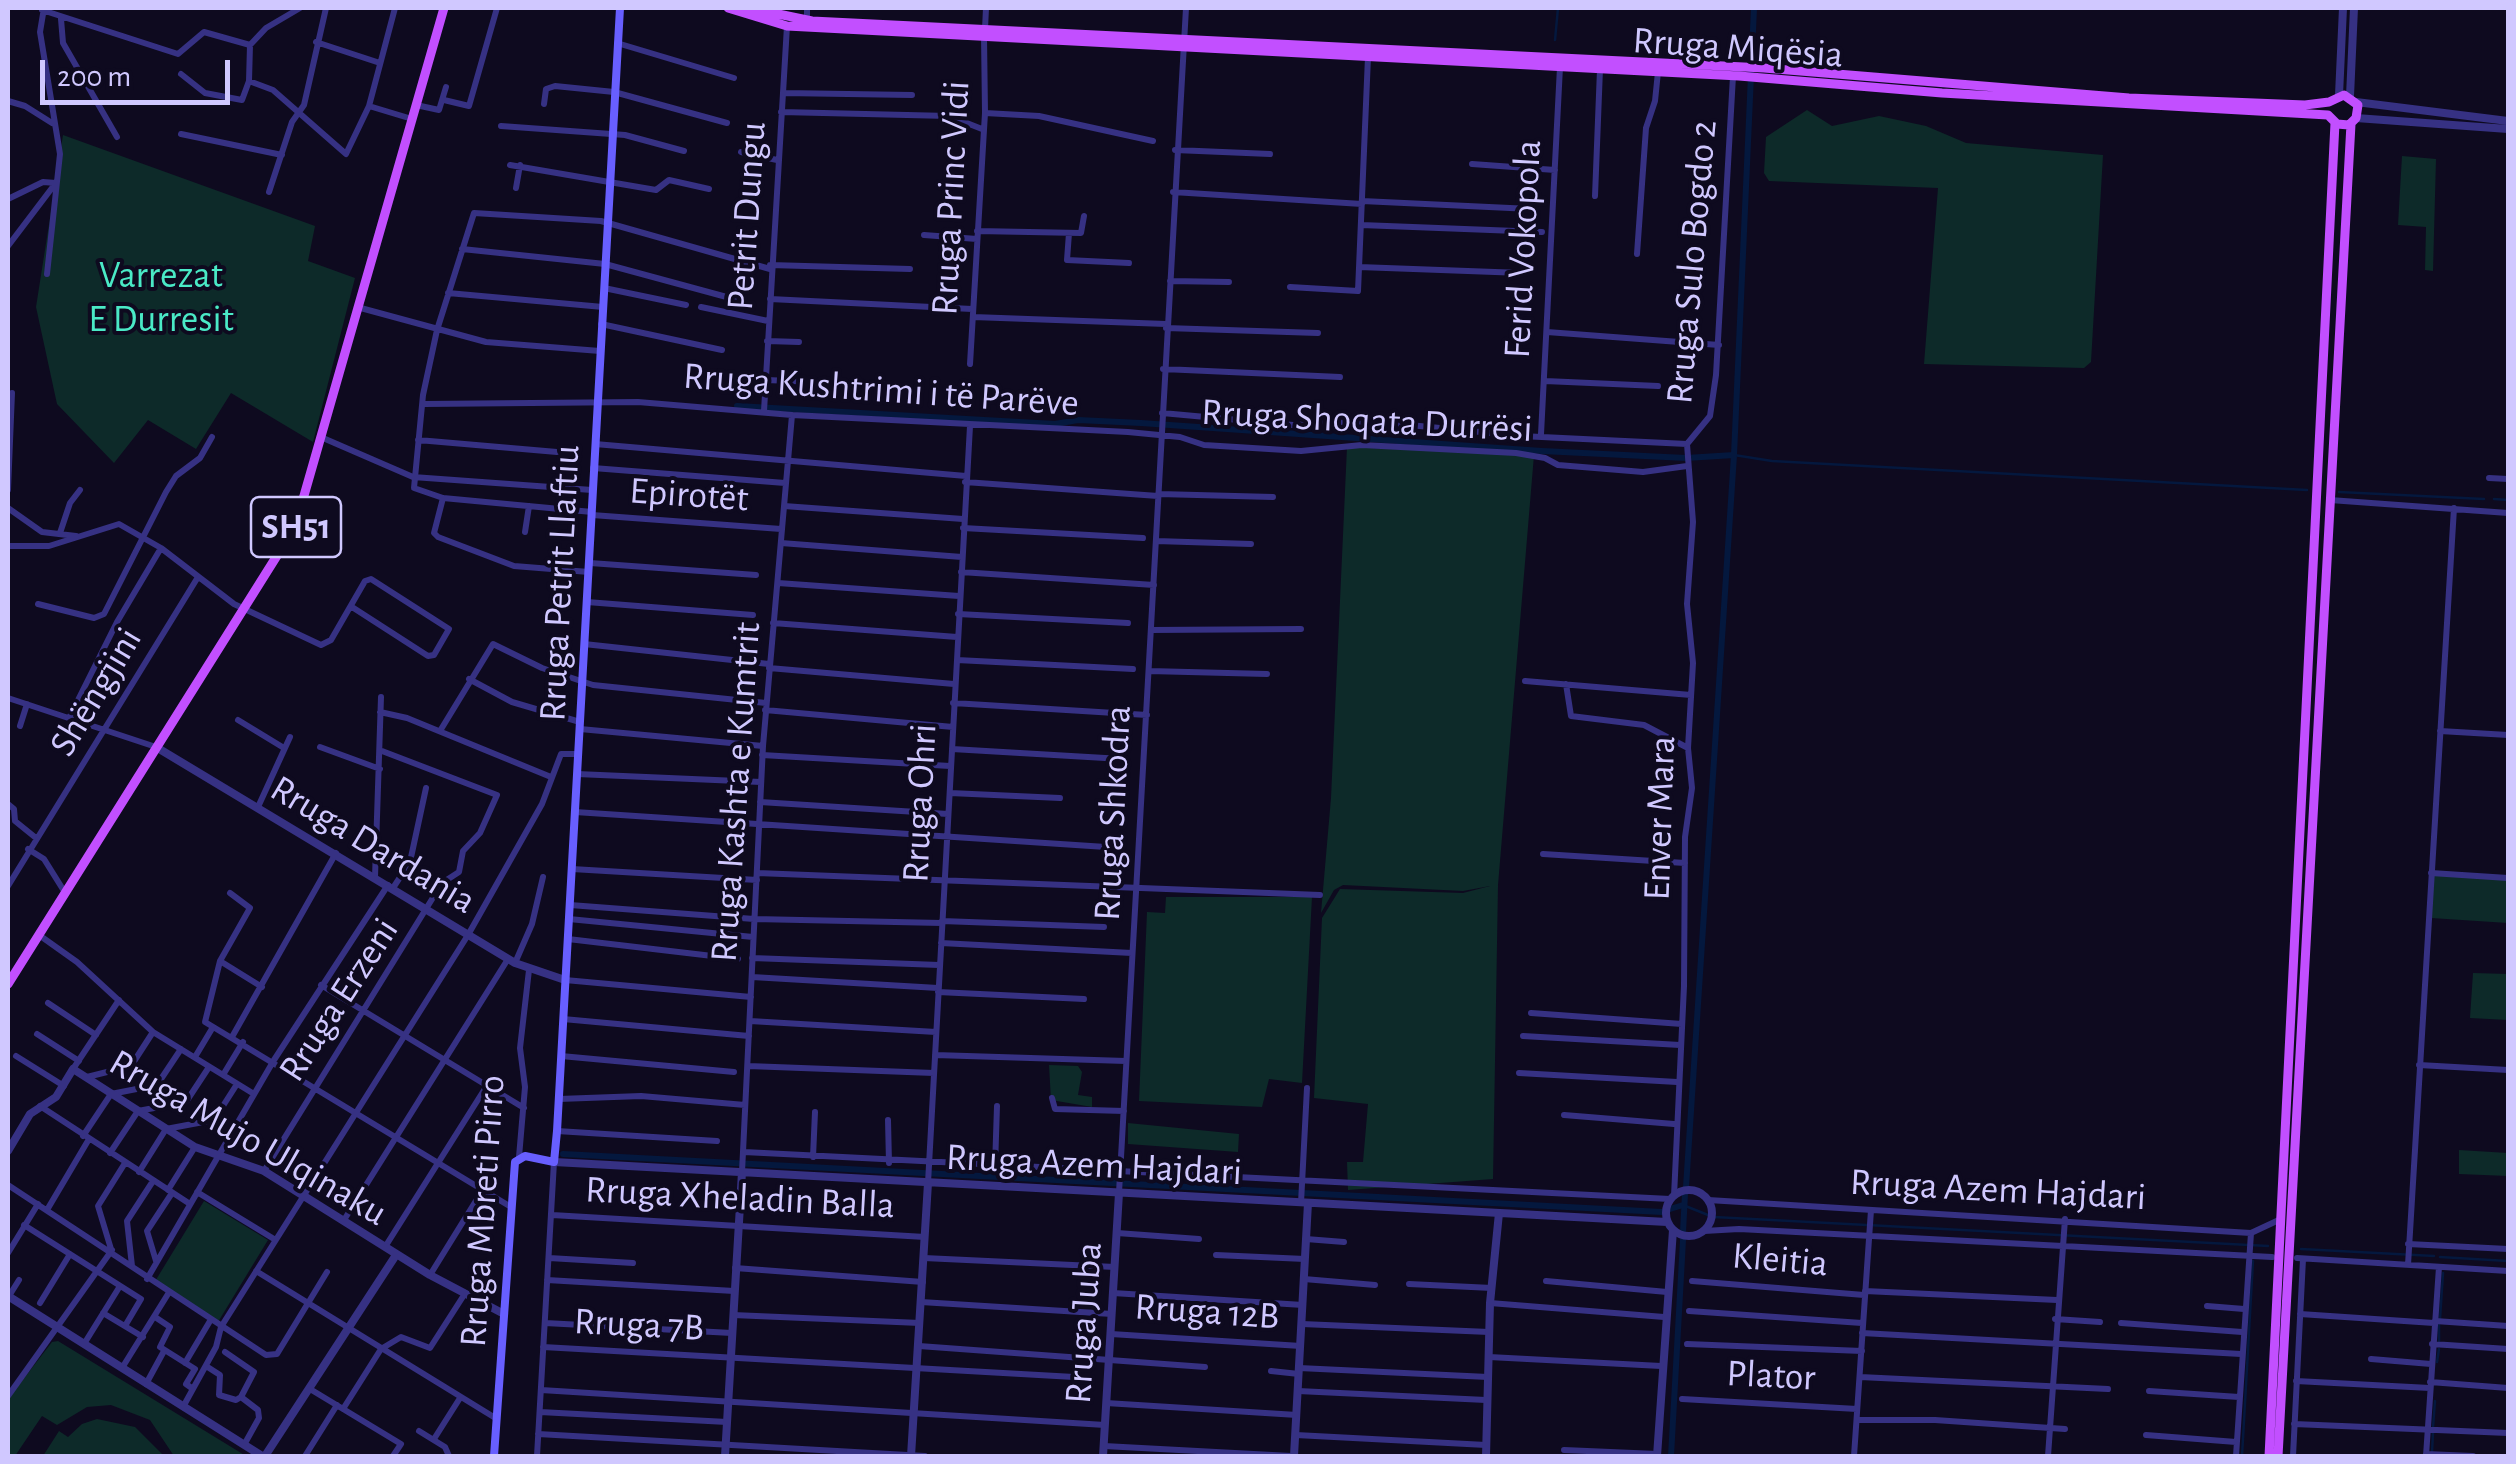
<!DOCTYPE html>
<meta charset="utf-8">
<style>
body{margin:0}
#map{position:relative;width:2516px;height:1464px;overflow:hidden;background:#0e0a1f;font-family:"Alegreya Sans",sans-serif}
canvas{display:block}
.frame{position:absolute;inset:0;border:10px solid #d0c8ff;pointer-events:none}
.scale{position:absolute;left:40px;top:60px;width:190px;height:45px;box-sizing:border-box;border:5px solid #d0c8ff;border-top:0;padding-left:12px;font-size:30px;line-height:35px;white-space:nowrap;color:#d0c8ff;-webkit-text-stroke:8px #0e0a1f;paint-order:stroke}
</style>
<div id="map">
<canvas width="2516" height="1464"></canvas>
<div class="frame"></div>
<div class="scale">200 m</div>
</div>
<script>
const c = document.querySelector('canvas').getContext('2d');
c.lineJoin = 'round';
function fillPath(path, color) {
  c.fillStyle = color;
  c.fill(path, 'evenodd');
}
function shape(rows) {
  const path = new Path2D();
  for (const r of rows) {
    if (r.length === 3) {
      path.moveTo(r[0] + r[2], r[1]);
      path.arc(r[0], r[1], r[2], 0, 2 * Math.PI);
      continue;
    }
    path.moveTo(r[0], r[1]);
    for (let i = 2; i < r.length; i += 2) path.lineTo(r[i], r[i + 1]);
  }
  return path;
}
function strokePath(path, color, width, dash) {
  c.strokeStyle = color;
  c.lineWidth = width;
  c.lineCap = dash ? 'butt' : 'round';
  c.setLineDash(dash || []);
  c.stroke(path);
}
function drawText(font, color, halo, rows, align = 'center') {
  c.font = font + ' "Alegreya Sans",sans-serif';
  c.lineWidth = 8;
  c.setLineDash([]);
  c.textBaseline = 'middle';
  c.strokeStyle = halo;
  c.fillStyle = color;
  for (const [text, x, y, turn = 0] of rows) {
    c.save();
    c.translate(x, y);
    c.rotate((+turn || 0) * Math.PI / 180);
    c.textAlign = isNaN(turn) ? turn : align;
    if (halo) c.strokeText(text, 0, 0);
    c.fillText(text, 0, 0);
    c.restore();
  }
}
const green = shape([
 [1807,110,1832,126,1879,116,1926,126,1966,143,2103,155,2091,362,2084,368,1924,364,1938,188,1769,181,1764,173,1766,137],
 [63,135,315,226,308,261,355,278,313,442,231,393,196,449,148,420,114,463,57,404,36,307],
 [2402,156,2436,159,2433,271,2425,270,2426,227,2398,225],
 [1347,447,1534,455,1498,885,1493,1179,1348,1190,1347,1162,1363,1162,1368,1104,1314,1098,1322,918,1340,889,1463,893,1490,886,1463,891,1343,885,1334,890,1321,913,1331,798],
 [2434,875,2508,880,2508,923,2431,918],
 [1166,897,1312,897,1302,1083,1269,1079,1262,1107,1139,1101,1147,912,1165,913],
 [2473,973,2508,974,2508,1020,2470,1018],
 [1049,1065,1078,1066,1082,1072,1078,1095,1092,1097,1092,1107,1051,1100],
 [1128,1123,1239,1134,1238,1152,1128,1144],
 [2459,1150,2508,1153,2508,1176,2459,1174],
 [204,1201,268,1240,218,1322,154,1283],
 [58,1341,246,1456,174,1456,150,1420,111,1405,87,1407,57,1425,42,1416,15,1456,8,1456,8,1399,52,1342],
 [97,1419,135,1427,164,1456,43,1456,59,1431,68,1437,82,1424]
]);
const stream = shape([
 [1555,40,1558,8],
 [1734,455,1772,461,2307,490],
 [2339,492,2484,499],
 [2494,499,2508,500],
 [1683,1205,1708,1215],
 [1714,1217,2268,1246],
 [2301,1249,2434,1256],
 [2440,1257,2508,1261],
 [2440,1319,2443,1273],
 [2439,1341,2439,1325],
 [2437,1362,2439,1349],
 [2433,1427,2435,1401],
 [2432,1453,2433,1432],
 [2242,1456,2253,1261]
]);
const canal = shape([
 [737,406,1055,424,1078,420,1141,423,1542,451,1686,458,1734,455],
 [563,1154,1662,1212],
 [1686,1187,1734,455,1754,8],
 [1670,1209,1683,1205],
 [1683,1232,1685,1194],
 [1671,1456,1683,1240]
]);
const minor = shape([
 [44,8,40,32,60,154,47,274],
 [807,8,807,20],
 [42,10,178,54,204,32,250,45],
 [61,19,63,43,117,137],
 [985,29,986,8],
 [316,42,380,63],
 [617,43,734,78],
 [181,74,205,93,242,100,249,81,250,45,266,28,300,8],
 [249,81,273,90,346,154,369,106,395,8],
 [783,93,912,95],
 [444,100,469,106,497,8],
 [8,101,25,106,52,123],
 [544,104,546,89,555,86,614,92,727,123],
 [416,105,439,110,446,87],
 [369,106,412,119],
 [781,112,949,116,982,129],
 [985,113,1039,116,1153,141],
 [501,126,625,135,684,151],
 [181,134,282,155],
 [1175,150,1270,154],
 [741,152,777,160],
 [1472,164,1555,170],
 [510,165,656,190,669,180,709,189],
 [516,188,520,165],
 [269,192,292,122,304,105,326,8],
 [1173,192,1362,204],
 [1595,196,1600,69],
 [8,199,43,182,56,183],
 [1362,201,1531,209],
 [1361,225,1542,232],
 [977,231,1081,233,1084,216],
 [1069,233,1067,260,1129,263],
 [924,235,977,239],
 [8,246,55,184],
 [462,249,605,264,734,299],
 [1637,254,1646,128,1655,101,1658,72],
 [770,265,910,269],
 [1359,267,1522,273],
 [1170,281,1229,282],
 [1290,287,1358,291,1368,57],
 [604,288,686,305],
 [448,293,603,307],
 [770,299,972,309],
 [357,307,486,342,600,351],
 [701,307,768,321],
 [973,317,1166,324],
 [601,324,722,350],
 [1166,328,1318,333],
 [1547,332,1719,345],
 [767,341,799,342],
 [970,364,985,113,984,36],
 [1163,369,1340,377],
 [766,380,892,385],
 [1545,381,1658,386],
 [424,404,638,402,792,415,1128,432,1180,437,1204,445,1301,451,1362,445,1516,453,1545,458,1558,465,1643,472,1687,466],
 [764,411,787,26],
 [1162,413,1293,425,1369,421,1521,436,1687,444],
 [1541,434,1560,67],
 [323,438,413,477,592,490],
 [418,440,557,452],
 [595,444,966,476],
 [1687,444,1710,416,1716,375,1733,76],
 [593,468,785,483],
 [2489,478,2508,479],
 [965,482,1158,496],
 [8,490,12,393],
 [1159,494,1273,497],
 [443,498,434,533,438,537,514,566,589,572],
 [2330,500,2508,513],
 [784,506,963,519],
 [8,508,42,532,76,536],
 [592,512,443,498,414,488,423,395,437,330,474,213,601,221,770,269],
 [592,515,781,529],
 [963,528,1143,538],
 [525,532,529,506],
 [60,533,70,503,80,490],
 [1156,541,1251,544],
 [781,543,962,557],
 [8,546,49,546,119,524,161,548,234,604,321,645,331,640,365,581,371,579,449,629,434,655,428,656,352,607],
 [590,563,756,575],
 [961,572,1154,585],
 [778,583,959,596],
 [587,602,753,615],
 [38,604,94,618,104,614,166,492,176,476,200,458,212,437],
 [958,614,1128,623],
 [773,623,957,637],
 [1151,630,1301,629],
 [584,644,769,664],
 [957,660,1133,669],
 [769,668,954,684],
 [1149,671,1267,674],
 [469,679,512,702,580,722],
 [1525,681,1691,695],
 [1566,684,1571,716,1644,725,1688,748],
 [8,698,156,747],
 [953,703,1147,715],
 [765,710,953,727],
 [380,712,407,718,551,777],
 [70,716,117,622,161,548],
 [238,720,284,748],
 [20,726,27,704],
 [580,729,763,746],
 [440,731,493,644,542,668,593,685,766,703],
 [2440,731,2508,735],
 [320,747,380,769],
 [952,749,1122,759],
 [762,755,950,766],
 [577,774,761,782],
 [950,793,1060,798],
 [760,802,948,814],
 [8,804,14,809,15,821,36,838],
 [258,807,290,737],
 [575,812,1121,848],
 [28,849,44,859,64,891],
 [1543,854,1685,863],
 [572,869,757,880],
 [757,873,1320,895],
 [2431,873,2508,878],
 [375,877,381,697],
 [8,886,198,577],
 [393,888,410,862,426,788],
 [230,893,250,908,220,961,205,1022,511,1207],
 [570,905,754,919,942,923],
 [569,919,753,937],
 [942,921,1104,927],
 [39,935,77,962,153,1032,254,1094],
 [568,939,738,959],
 [941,943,1132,953],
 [752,958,939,965],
 [220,961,262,987],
 [515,963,532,924,543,877],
 [752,977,938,988],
 [565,980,751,997],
 [321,985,524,1108],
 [938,992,1084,999],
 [48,1003,96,1035],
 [1531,1013,1682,1024],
 [563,1019,749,1036],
 [750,1021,936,1032],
 [37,1034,79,1061],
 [1523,1036,1680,1045],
 [232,1037,336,853],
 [935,1055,1126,1061],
 [16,1056,64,1086],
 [561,1056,734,1072],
 [195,1057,213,1027],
 [2419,1065,2508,1070],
 [748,1066,934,1073],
 [73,1069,119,1000],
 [1519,1073,1677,1082],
 [223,1075,243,1042],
 [87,1077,131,1066,153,1032],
 [1052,1098,1055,1109,1124,1111],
 [559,1099,641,1096,745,1105],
 [40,1106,190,1204],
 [1564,1115,1674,1124],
 [888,1120,889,1163],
 [557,1131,717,1141],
 [83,1136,111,1094,157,1085,181,1049],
 [744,1152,1670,1199],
 [110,1153,138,1111,186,1102,209,1067],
 [519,1157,525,1087,520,1048,529,970],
 [813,1157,815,1112],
 [995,1167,997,1106],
 [264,1171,442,883,459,872,463,851,480,833,497,795,382,751],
 [139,1172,166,1129,214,1120,237,1084],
 [742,1172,763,746,792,415],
 [928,1183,970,426],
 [8,1185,266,1355,277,1354,327,1272],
 [168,1190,195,1147],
 [197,1192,274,1239],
 [1119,1193,1186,8],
 [1674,1196,1684,986,1685,837,1692,788,1688,748,1693,663,1687,604,1693,522,1687,444],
 [1708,1200,2251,1233,2281,1219],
 [1301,1203,1307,1088],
 [47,1210,89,1139],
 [552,1215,925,1237],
 [344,1220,508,959],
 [24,1225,141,1299,125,1326],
 [1704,1231,1739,1229,2272,1257],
 [1117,1233,1199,1239],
 [1306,1239,1344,1242],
 [2408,1244,2508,1249],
 [385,1247,486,1087],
 [111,1249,98,1206,125,1163],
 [8,1253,38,1204],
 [1216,1255,1305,1259],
 [549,1258,633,1263],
 [924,1258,1115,1267],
 [2297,1258,2508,1271],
 [156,1261,147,1231,172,1193],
 [2408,1265,2454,508],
 [132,1266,127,1221,153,1181],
 [735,1268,923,1282],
 [256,1271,497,1419],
 [430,1275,482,1191],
 [147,1279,274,1060,388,885],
 [1304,1279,1375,1285],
 [547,1280,734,1291],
 [1546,1281,1667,1292],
 [1692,1281,1864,1295],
 [1409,1284,1492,1288],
 [1865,1291,2057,1300],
 [1113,1293,1303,1305],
 [9,1296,19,1280],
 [921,1302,1112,1314],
 [40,1303,70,1254],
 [1490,1303,1664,1317],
 [2207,1306,2244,1309],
 [1689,1311,1862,1323],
 [103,1313,143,1337],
 [2300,1314,2434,1323],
 [733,1315,920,1323],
 [155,1317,170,1327,160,1347,195,1369,186,1384,193,1389],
 [2055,1319,2100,1322],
 [2435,1321,2508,1326],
 [545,1323,732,1333],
 [2121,1323,2242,1332],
 [1302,1324,1489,1332],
 [1862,1333,2241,1354],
 [1111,1334,1301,1346],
 [84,1344,120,1286],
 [1687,1344,1862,1351],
 [2432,1344,2508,1349],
 [919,1346,1205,1367],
 [543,1347,1074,1377],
 [225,1352,254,1372,241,1397],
 [1489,1357,1661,1366],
 [2371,1359,2431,1364],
 [185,1363,210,1321],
 [206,1366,220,1375,219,1395,236,1400,241,1397,258,1410,259,1418,244,1445],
 [122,1368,168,1294],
 [1299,1368,1488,1377],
 [1271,1371,1299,1374],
 [1860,1377,2108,1389],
 [2296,1381,2430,1388],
 [2430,1382,2508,1388],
 [146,1384,164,1351],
 [310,1389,401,1444,393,1456],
 [541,1390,1105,1425],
 [1298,1391,1486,1400],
 [2149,1391,2239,1397],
 [8,1396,112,1250],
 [1682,1399,1857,1409],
 [1106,1403,1297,1415],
 [183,1407,216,1347,221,1327,468,935,542,804,561,754,578,754],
 [343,1409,381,1349,401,1337,430,1348,464,1295],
 [540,1412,727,1422],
 [1857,1420,1935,1420,2065,1429],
 [2294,1424,2508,1433],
 [419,1431,445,1447,449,1456],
 [538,1434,925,1456],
 [1296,1435,1486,1445],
 [2146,1435,2236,1442],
 [434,1439,460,1398],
 [1104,1446,1291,1456],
 [1564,1450,1657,1454],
 [2426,1454,2473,1456],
 [305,1456,337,1405],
 [537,1456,554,1162],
 [1854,1456,1871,1210],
 [2048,1456,2065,1219],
 [2236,1456,2251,1233],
 [2293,1456,2303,1259],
 [2426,1456,2439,1267]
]);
const tertiary = shape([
 [2339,95,2343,8],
 [2350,96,2354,8],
 [2356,102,2508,121],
 [2356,118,2508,129],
 [156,747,515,963,565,980],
 [8,1151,30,1114,56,1097,73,1069,195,1147,264,1171,430,1275,504,1314],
 [554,1162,1667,1222],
 [1689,1213,23],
 [8,1296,262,1456],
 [265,1456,396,1255],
 [725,1456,742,1172],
 [911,1456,928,1183],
 [1103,1456,1119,1193],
 [1294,1456,1308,1203],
 [1486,1456,1490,1303,1499,1213],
 [1657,1456,1673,1230]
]);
const secondary = shape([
 [494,1456,515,1162,525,1156,554,1162,557,1131,620,8]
]);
const primary = shape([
 [728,8,787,26,1739,76,1942,93,2328,115],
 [749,8,812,21,1764,68,2129,98,2305,105,2329,102,2344,95,2358,105,2356,118,2349,125,2337,124,2328,115],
 [8,984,295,527,444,8],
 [2269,1456,2335,123],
 [2278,1456,2351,124]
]);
const shields = [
 [296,527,90]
];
const shieldNames = [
 ["SH51",296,527]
];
const streetNames = [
 ["Rruga Miqësia",1738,48,4],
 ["Rruga Princ Vidi",951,198,-87],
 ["Petrit Dungu",747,216,-86],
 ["Ferid Vokopola",1523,249,-87],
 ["Rruga Sulo Bogdo 2",1692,262,-85],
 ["Rruga Kushtrimi i të Parëve",881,390,4],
 ["Rruga Shoqata Durrësi",1367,421,3],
 ["Epirotët",689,495,4],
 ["Rruga Petrit Llaftiu",560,583,-87],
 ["Shëngjini",96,692,-59],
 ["Rruga Kashta e Kumtrit",736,792,-86],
 ["Rruga Ohri",920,803,-87],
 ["Rruga Shkodra",1113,813,-87],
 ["Enver Mara",1660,818,-88],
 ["Rruga Dardania",373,845,31],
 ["Rruga Erzeni",339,1000,-57],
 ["Rruga Mujo Ulqinaku",248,1138,30],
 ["Rruga Azem Hajdari",1094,1165,3],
 ["Rruga Azem Hajdari",1998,1190,3],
 ["Rruga Xheladin Balla",740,1198,3],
 ["Rruga Mbreti Pirro",483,1211,-86],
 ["Kleitia",1780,1260,5],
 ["Rruga 12B",1207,1312,4],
 ["Rruga Juba",1084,1323,-86],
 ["Rruga 7B",639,1325,3],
 ["Plator",1771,1376,3]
];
const parkNames = [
 ["Varrezat",161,276],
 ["E Durresit",161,320]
];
fillPath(green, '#0d2a29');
strokePath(stream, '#04183e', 2.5);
strokePath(canal, '#04183e', 6);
strokePath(minor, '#363183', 6);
strokePath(tertiary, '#363183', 8);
strokePath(secondary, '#685fff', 8);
strokePath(primary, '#c24fff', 9);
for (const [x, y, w] of shields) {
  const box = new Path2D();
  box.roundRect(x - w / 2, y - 30, w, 60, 8);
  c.fillStyle = '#0e0a1f';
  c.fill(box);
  strokePath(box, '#d0c8ff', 2.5);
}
drawText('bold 35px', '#d0c8ff', null, shieldNames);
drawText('38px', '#d0c8ff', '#0e0a1f', streetNames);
drawText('38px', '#4ae9c6', '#0e0a1f', parkNames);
</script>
